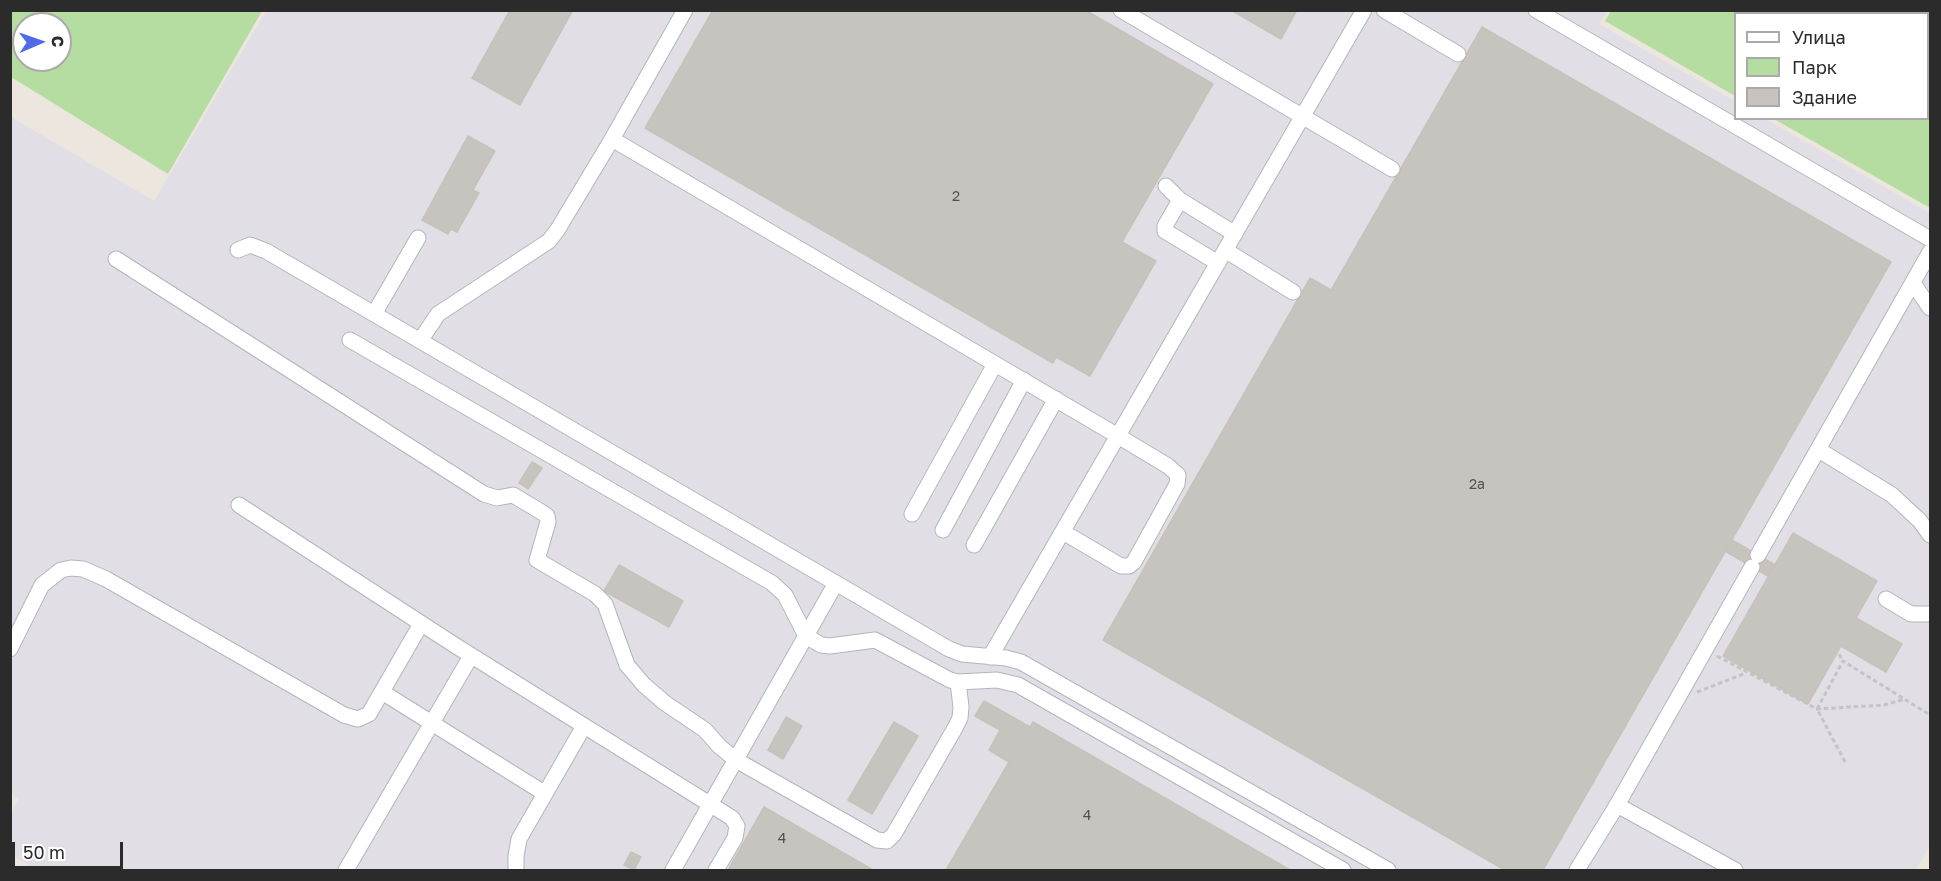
<!DOCTYPE html>
<meta charset="utf-8">
<style>
body{margin:0}
#map{position:relative;width:1941px;height:881px;overflow:hidden;background:#ece6df;font-family:"Golos Text",sans-serif}
canvas{display:block}
.frame{position:absolute;inset:0;border:12px solid #2b2b2b;pointer-events:none}
.legend{position:absolute;left:1734px;top:12px;width:195px;height:108px;box-sizing:border-box;background:#fff;border:2px solid #aaa;margin:0;padding:8px 10px;list-style:none;font-size:18px;color:#2b2b2b}
.legend li{display:flex;align-items:center;gap:12px;height:30px}
.legend b{width:30px;border:2px solid #aaa}
.north{position:absolute;left:12px;top:12px;width:60px;height:60px;box-sizing:border-box;background:#fff;border:2px solid #aaa;border-radius:50%;rotate:88deg;font-size:16px;font-weight:700;line-height:24px;text-align:center;color:#2b2b2b}
.north::after{content:'';display:block;margin:auto;width:21px;height:27px;background:#506ae8;clip-path:polygon(50% 0,100% 100%,50% 72%,0 100%)}
.scale{position:absolute;left:12px;top:842px;width:111px;height:27px;box-sizing:border-box;border:3px solid #2b2b2b;border-top:0;padding-left:8px;font-size:18px;line-height:21px;white-space:nowrap;color:#2b2b2b;-webkit-text-stroke:4px #fff;paint-order:stroke}
</style>
<div id="map">
<canvas width="1941" height="881"></canvas>
<div class="frame"></div>
<ul class="legend">
<li><b style="height:8px;background:#fff"></b>Улица</li>
<li><b style="height:16px;background:#b5dda1"></b>Парк</li>
<li><b style="height:16px;background:#c7c3be"></b>Здание</li>
</ul>
<div class="north">С</div>
<div class="scale">50 m</div>
</div>
<script>
const c = document.querySelector('canvas').getContext('2d');
c.lineJoin = 'round';
function fillPath(path, color) {
  c.fillStyle = color;
  c.fill(path, 'evenodd');
}
function shape(rows) {
  const path = new Path2D();
  for (const r of rows) {
    path.moveTo(r[0], r[1]);
    for (let i = 2; i < r.length; i += 2) path.lineTo(r[i], r[i + 1]);
  }
  return path;
}
function strokePath(path, color, width, dash) {
  c.strokeStyle = color;
  c.lineWidth = width;
  c.lineCap = dash ? 'butt' : 'round';
  c.setLineDash(dash || []);
  c.stroke(path);
}
function drawText(font, color, halo, rows, align = 'center') {
  c.font = font + ' "Golos Text",sans-serif';
  c.lineWidth = 4.5;
  c.setLineDash([]);
  c.textBaseline = 'middle';
  c.strokeStyle = halo;
  c.fillStyle = color;
  for (const [text, x, y, turn = 0] of rows) {
    c.save();
    c.translate(x, y);
    c.rotate((+turn || 0) * Math.PI / 180);
    c.textAlign = isNaN(turn) ? turn : align;
    if (halo) c.strokeText(text, 0, 0);
    c.fillText(text, 0, 0);
    c.restore();
  }
}
const industrial = shape([
 [266,11,1607,11,1599,24,1735,101,1736,118,1766,119,1930,213,1930,845,1916,870,38,870,11,855,11,813,19,799,10,793,11,117,154,201]
]);
const green = shape([
 [10,11,11,10,262,11,168,174,11,77],
 [24,24,60,24,60,60,24,60],
 [1611,11,1865,10,1870,13,1736,14,1735,96,1605,21],
 [1928,51,1930,53,1930,208,1774,119,1928,118]
]);
const building = shape([
 [510,10,573,10,520,105,472,78,510,10],
 [713,10,1085,10,1213,84,1122,242,1156,261,1090,376,1056,357,1053,363,645,128,713,10],
 [1231,10,1297,10,1281,39,1231,10],
 [1482,27,1891,262,1543,870,1505,870,1103,640,1310,278,1331,290,1482,27],
 [468,136,495,151,473,190,479,193,457,232,451,229,448,234,422,220,468,136],
 [532,462,542,468,528,489,519,483,532,462],
 [1793,533,1877,581,1856,618,1902,644,1886,672,1841,646,1808,704,1723,656,1793,533],
 [1732,540,1775,565,1768,576,1725,551,1732,540],
 [619,565,683,601,669,627,604,591,619,565],
 [984,701,1030,727,1033,722,1290,870,946,870,1009,762,989,750,1000,730,975,716,984,701],
 [786,717,802,726,783,759,768,750,786,717],
 [894,722,918,736,872,814,848,800,894,722],
 [764,807,873,870,728,870,764,807],
 [631,852,641,857,634,870,624,865,631,852]
]);
const path = shape([
 [1863,10,1869,14],
 [1928,43,1930,44],
 [1839,654,1843,661],
 [1717,656,1817,709,1884,705,1905,699],
 [1697,692,1746,673],
 [1845,762,1817,709,1843,661,1930,715]
]);
const minor = shape([
 [685,10,612,139,1118,436,1168,466,1178,475,1177,484,1134,562,1129,566,1121,566,1063,532],
 [1121,10,1392,169],
 [1384,10,1458,54],
 [1536,10,1930,239],
 [1166,186,1180,200],
 [238,250,250,245,266,251,949,649,962,654,1006,658,1021,662,1388,870],
 [1225,250,1293,292],
 [116,259,484,494,497,498,513,495,543,513,547,516,548,522,537,560,595,594,605,604,627,665,644,685,665,703,705,730,719,746,736,760,877,840,887,841,894,834,955,728,960,718,961,707,958,682],
 [1218,263,1165,231,1165,226,1180,200,1235,234],
 [1913,283,1930,308],
 [374,314,418,238],
 [350,340,772,583,785,595,806,636,821,645,830,646,875,640,950,680,958,682,997,680,1018,685,1343,870],
 [420,341,438,314,549,241,558,229,612,139],
 [1819,450,1892,495,1920,521,1930,535],
 [239,505,456,646,732,818,737,826,735,838,716,870],
 [912,514,995,364],
 [943,530,1024,380],
 [974,545,1056,399],
 [1758,555,1930,252],
 [1886,599,1911,614,1930,614],
 [10,649,42,585,61,570,71,568,83,569,106,579,344,715,358,719,369,714,421,624],
 [990,657,1364,10],
 [382,692,544,793],
 [1617,805,1752,567],
 [346,870,471,656],
 [516,870,516,856,519,839,584,726],
 [673,870,836,583],
 [1577,870,1617,805,1735,870]
]);
const rail = shape([
 [1902,10,1907,14],
 [1928,25,1930,26]
]);
const numberNames = [
 ["2",956,197],
 ["2а",1477,485],
 ["4",1087,816],
 ["4",782,839]
];
fillPath(industrial, '#e1dfe5');
fillPath(green, '#b5dda1');
fillPath(building, '#c7c3be');
strokePath(building, '#c7c2b9', 1.5);
strokePath(minor, '#b2b5bd', 17);
strokePath(path, '#c4c4c4', 3, [4.5, 3]);
strokePath(minor, '#fff', 15);
strokePath(rail, '#a2a4b4', 4.5);
drawText('14px', '#525150', null, numberNames);
</script>
